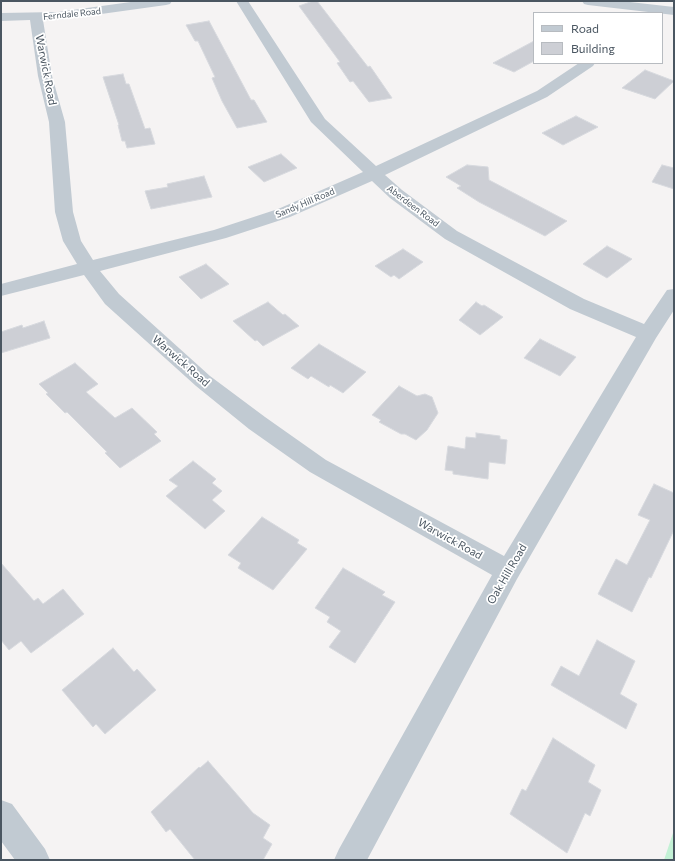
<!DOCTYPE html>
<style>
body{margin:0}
#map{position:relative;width:675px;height:861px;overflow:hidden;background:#f5f3f3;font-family:Commissioner,sans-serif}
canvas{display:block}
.frame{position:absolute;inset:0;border:2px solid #4a5661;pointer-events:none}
.legend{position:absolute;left:533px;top:12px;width:130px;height:52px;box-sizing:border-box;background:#fff;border:1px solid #b7bbc0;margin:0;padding:5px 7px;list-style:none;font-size:12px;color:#4a5661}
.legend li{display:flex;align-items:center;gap:8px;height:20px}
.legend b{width:20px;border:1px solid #b7bbc0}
</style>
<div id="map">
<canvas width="675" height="861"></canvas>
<div class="frame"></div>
<ul class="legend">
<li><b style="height:5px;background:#c1cad2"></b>Road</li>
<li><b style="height:11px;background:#cdcfd5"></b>Building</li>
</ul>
</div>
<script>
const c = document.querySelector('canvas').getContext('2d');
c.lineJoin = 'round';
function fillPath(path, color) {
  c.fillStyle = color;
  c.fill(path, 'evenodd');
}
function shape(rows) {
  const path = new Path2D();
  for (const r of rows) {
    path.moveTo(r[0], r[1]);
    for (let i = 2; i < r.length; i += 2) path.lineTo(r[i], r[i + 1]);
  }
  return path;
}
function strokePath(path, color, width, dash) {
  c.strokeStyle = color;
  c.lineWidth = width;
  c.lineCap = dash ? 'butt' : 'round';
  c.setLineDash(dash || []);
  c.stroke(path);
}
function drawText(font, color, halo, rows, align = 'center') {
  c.font = font + ' Commissioner,sans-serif';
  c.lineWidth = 3.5;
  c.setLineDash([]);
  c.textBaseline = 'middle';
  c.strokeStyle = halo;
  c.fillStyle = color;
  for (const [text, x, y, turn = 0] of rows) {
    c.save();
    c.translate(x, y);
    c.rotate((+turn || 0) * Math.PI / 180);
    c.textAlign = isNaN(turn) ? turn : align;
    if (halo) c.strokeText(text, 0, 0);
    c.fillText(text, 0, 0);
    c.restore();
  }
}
const green = shape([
 [674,830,674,860,664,860]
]);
const building = shape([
 [313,1,317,1,368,67,370,66,392,98,369,102,353,81,350,82,337,63,340,62,299,6,313,1],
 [209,21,251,100,254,100,267,122,237,128,222,101,212,78,215,77,198,41,195,41,186,25,209,21],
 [534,41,534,61,514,72,493,63,534,41],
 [645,70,674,81,655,99,622,88,645,70],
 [123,74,126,84,129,84,145,129,150,128,155,144,127,148,125,141,122,141,118,125,119,125,103,77,123,74],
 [576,116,598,127,563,145,542,133,576,116],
 [281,154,297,168,264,182,248,167,281,154],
 [467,165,488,167,489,180,567,221,545,236,479,202,457,188,461,186,446,177,467,165],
 [662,165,674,168,674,189,652,182,662,165],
 [204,176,212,197,151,209,145,191,168,187,167,184,204,176],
 [607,246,632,259,607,278,583,264,607,246],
 [403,249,423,262,399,279,394,275,391,277,375,266,403,249],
 [206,264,229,284,201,299,179,277,206,264],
 [268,302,283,315,285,314,299,326,263,346,257,340,255,341,233,321,268,302],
 [476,302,482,306,484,305,503,317,480,335,459,320,476,302],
 [44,321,50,338,1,353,1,332,22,325,23,328,44,321],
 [540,339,576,357,560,376,524,358,540,339],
 [319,344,366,372,343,393,330,385,329,387,311,376,308,379,291,368,319,344],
 [75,363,98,384,86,392,115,418,132,408,157,432,154,434,161,441,120,468,105,453,107,452,67,412,65,413,46,394,48,393,39,384,75,363],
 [399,386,417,396,425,394,432,397,438,413,427,430,416,440,405,434,401,434,379,422,381,420,372,415,399,386],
 [476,433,500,436,500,439,507,440,505,464,489,462,488,479,453,474,453,471,445,470,448,446,465,449,466,437,476,438,476,433],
 [193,461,216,479,212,483,222,491,212,500,225,511,205,529,166,496,178,486,169,480,193,461],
 [654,484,674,493,674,530,651,578,649,577,632,612,598,594,616,559,627,565,650,520,638,515,654,484],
 [262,517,299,540,297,543,307,549,273,590,238,568,241,563,228,555,262,517],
 [1,563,34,601,38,598,43,604,63,589,84,614,31,653,21,641,9,650,1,640,1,563],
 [343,568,385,592,382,595,395,602,355,663,329,647,341,631,327,622,330,617,315,608,343,568],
 [597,640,635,661,620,694,637,704,626,729,551,685,561,666,579,676,597,640],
 [113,648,134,672,137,669,156,690,105,734,96,724,93,727,62,690,113,648],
 [553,738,595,765,588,782,601,790,590,816,585,813,567,853,510,814,522,789,526,791,553,738],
 [208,761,253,813,270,825,263,838,272,844,263,860,195,860,170,829,166,832,151,812,199,767,200,768,208,761]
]);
const street = shape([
 [138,1,172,1,170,4,166,5,58,20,43,20,52,76,65,122,73,212,81,241,93,260,214,230,278,209,363,172,311,122,236,1,248,1,325,119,376,166,537,91,579,63,595,63,593,66,547,97,385,175,402,190,457,231,584,299,644,324,667,290,674,289,674,310,656,338,517,579,367,860,334,860,339,849,492,575,310,472,249,429,196,386,105,304,84,275,1,296,1,284,77,264,63,241,55,212,49,122,38,76,30,20,1,21,1,13,58,12,138,1],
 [372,181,390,198,445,239,570,309,636,337,504,556,326,460,265,417,210,376,119,294,100,271,226,238,290,217,372,181],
 [582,1,621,1,674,7,674,15,588,5,584,4,582,1],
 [1,800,12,804,45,849,50,860,15,860,1,841,1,800]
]);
const farStreetnames = [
 ["Ferndale Road",72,14,-6],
 ["Sandy Hill Road",305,203,-23],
 ["Aberdeen Road",413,206,37]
];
const streetNames = [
 ["Warwick Road",46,70,79],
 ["Warwick Road",181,361,41],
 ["Warwick Road",450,539,29],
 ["Oak Hill Road",507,574,-60]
];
fillPath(green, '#c3f1d5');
fillPath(building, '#cdcfd5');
strokePath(building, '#d7d9de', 1);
fillPath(street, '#c1cad2');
drawText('9px', '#4a5661', '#fff', farStreetnames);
drawText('11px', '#4a5661', '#fff', streetNames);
</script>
